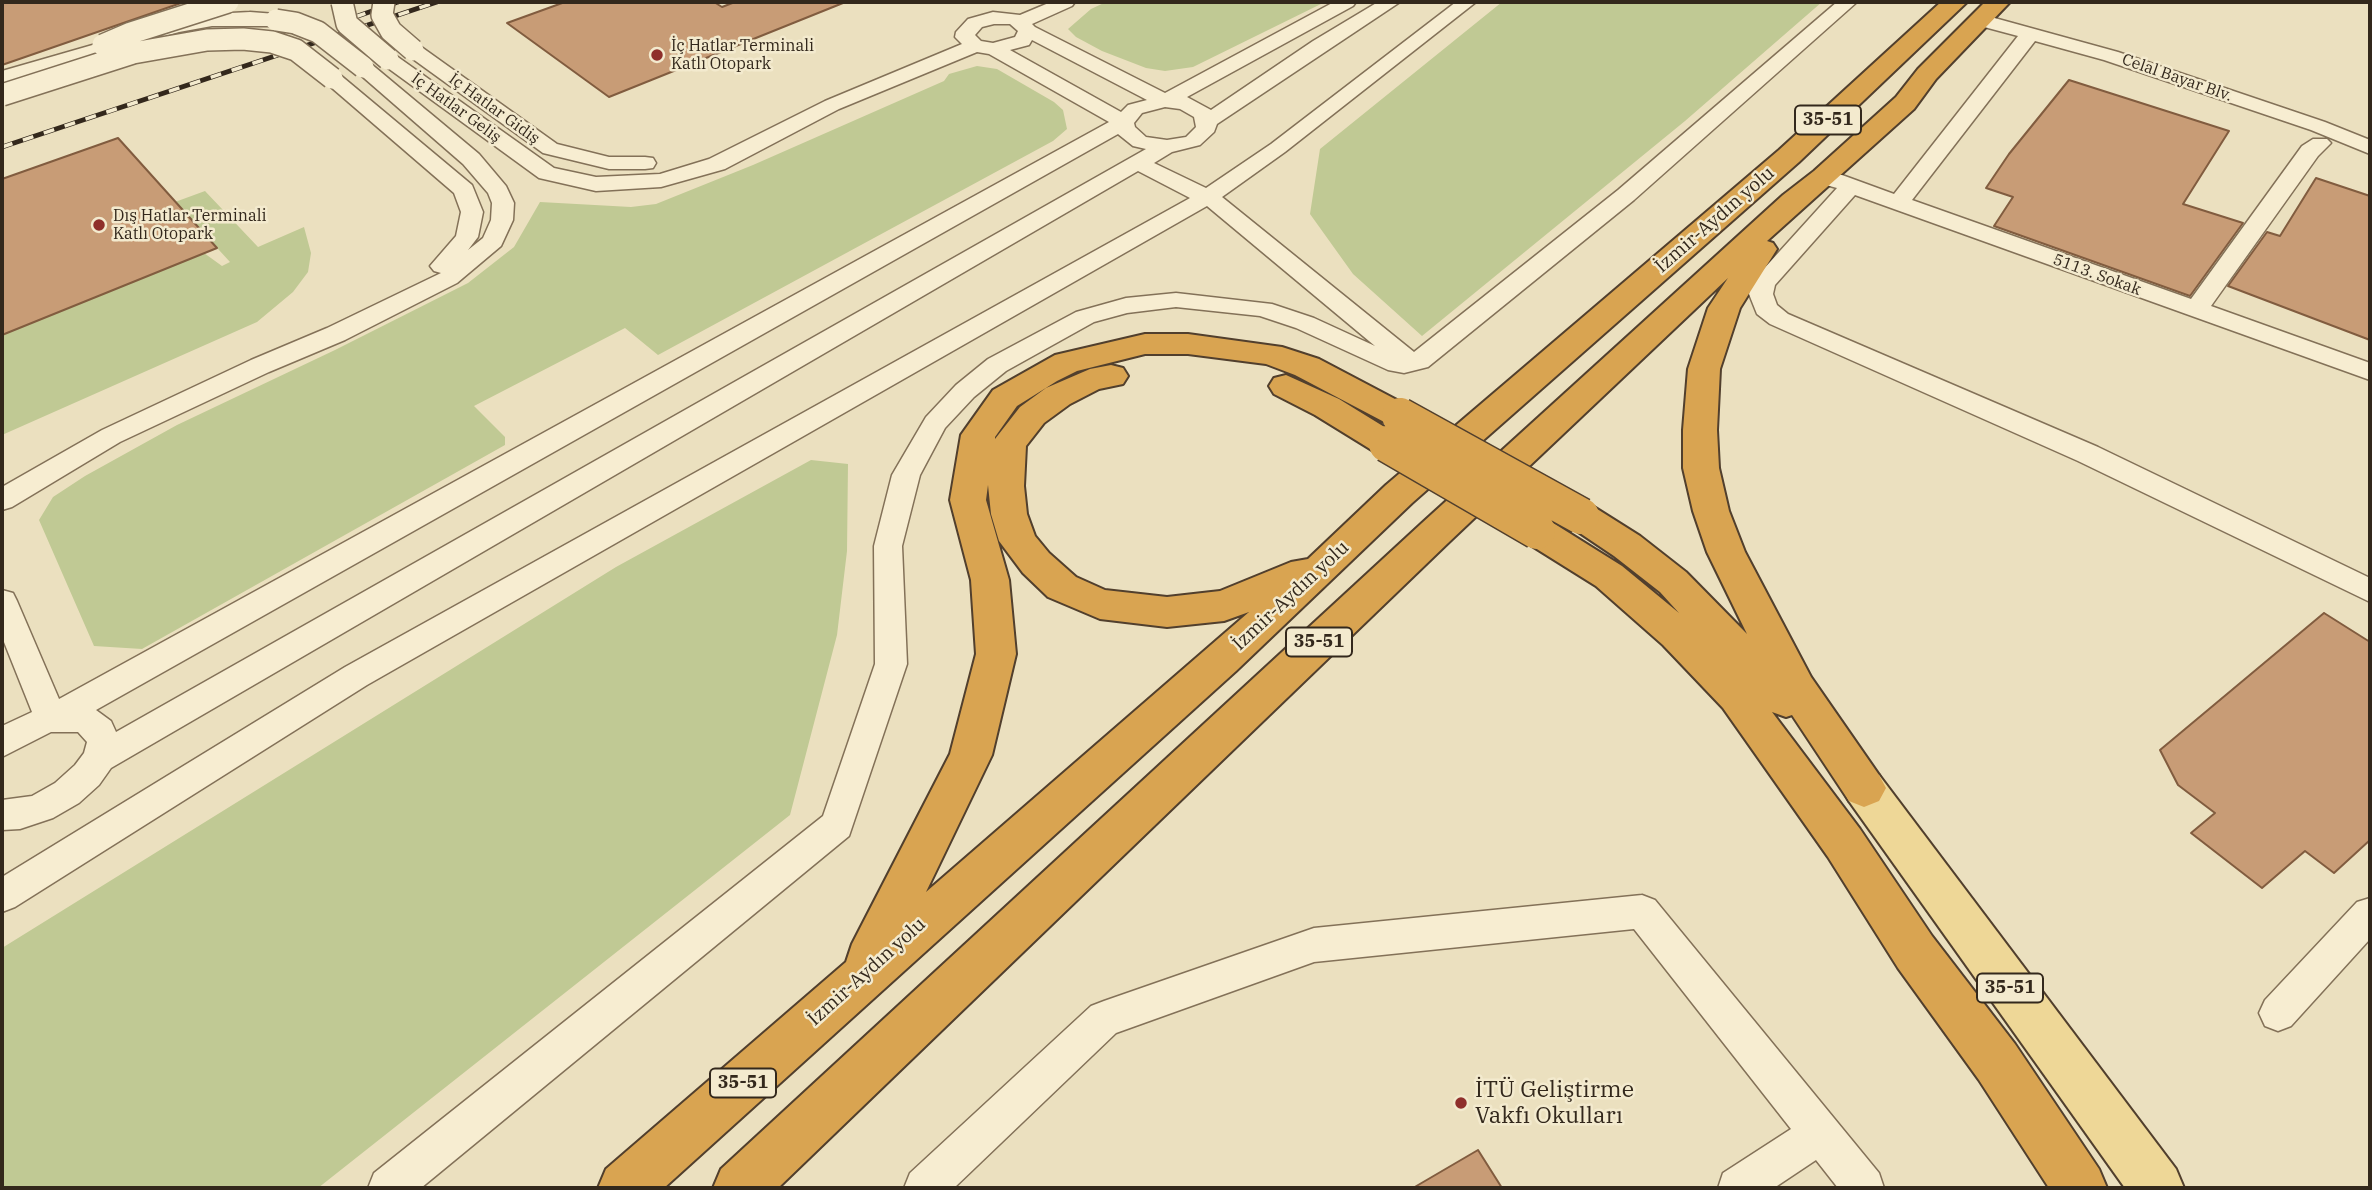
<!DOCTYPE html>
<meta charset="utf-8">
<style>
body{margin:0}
#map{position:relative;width:2372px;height:1190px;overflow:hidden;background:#ebe0bf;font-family:"IBM Plex Serif",serif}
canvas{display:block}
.frame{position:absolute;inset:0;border:4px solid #33281c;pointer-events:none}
</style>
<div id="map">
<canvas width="2372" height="1190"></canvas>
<div class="frame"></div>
</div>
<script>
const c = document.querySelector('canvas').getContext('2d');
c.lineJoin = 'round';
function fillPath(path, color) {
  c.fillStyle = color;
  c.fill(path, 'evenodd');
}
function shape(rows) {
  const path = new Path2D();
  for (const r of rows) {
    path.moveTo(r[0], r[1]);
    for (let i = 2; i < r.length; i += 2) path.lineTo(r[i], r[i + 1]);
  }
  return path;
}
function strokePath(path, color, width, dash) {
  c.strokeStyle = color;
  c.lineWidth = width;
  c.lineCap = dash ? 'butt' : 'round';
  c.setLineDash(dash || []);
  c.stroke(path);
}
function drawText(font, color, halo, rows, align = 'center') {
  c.font = font + ' "IBM Plex Serif",serif';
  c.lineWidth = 5;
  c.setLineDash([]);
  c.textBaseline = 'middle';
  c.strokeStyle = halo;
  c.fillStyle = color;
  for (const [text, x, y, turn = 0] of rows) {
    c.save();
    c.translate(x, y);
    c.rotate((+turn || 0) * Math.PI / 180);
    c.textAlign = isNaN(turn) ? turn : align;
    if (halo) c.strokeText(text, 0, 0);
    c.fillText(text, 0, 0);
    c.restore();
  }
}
const green = shape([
 [1106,2,1325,2,1193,67,1165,71,1146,68,1102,51,1076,37,1068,29,1091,9],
 [1502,2,1822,2,1685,121,1422,336,1353,274,1310,214,1320,149],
 [977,66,997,69,1054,102,1063,110,1067,129,1053,141,658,355,625,328,474,406,505,437,505,445,142,649,94,646,39,520,53,497,85,476,177,425,335,350,468,283,514,247,540,202,631,207,656,204,753,165,944,81,949,74],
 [205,191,258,247,304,227,311,253,308,272,293,292,257,322,2,435,2,335,204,253,222,266,230,262,175,202],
 [811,460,848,464,847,551,837,635,790,815,318,1188,2,1188,2,948,616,567]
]);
const building = shape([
 [2,2,184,2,2,65,2,2],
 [565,2,714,2,722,7,735,2,843,3,609,97,507,23,565,2],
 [2069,80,2229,131,2183,204,2243,223,2190,296,1994,226,2013,197,1986,188,2009,154,2069,80],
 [118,138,217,248,2,335,2,179,118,138],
 [2316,178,2370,196,2370,340,2228,286,2267,232,2280,236,2316,178],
 [2324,613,2370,642,2370,840,2334,873,2305,851,2262,888,2191,833,2215,813,2178,785,2160,750,2324,613],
 [1478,1150,1502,1188,1413,1188,1478,1150]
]);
const minor = shape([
 [1051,2,1075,2,1072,6,1032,24,1035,27,1165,93,1334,2,1356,2,1353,6,1187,97,1211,110,1313,41,1378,2,1400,2,1217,124,1214,132,1200,145,1172,152,1154,163,1206,188,1271,144,1456,2,1476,2,1285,152,1222,197,1414,352,1618,190,1837,2,1857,2,1634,200,1428,367,1404,373,1388,370,1296,328,1260,316,1176,307,1127,313,1094,322,1006,371,974,397,945,428,920,475,902,546,907,664,849,836,421,1188,368,1188,374,1173,823,816,875,664,874,546,892,475,926,417,956,385,988,359,1076,312,1126,298,1176,293,1272,304,1314,318,1375,346,1207,206,367,685,15,907,2,912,2,877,345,667,1190,198,1138,171,111,768,99,785,79,803,53,818,20,829,2,830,2,800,32,796,55,783,75,765,84,753,87,742,78,732,51,732,2,757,2,726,32,712,2,637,2,590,13,593,17,601,59,699,1109,122,989,54,977,52,839,109,725,169,661,187,596,191,539,178,381,63,378,59,381,55,395,55,554,168,596,177,660,174,709,159,825,101,962,44,955,37,956,32,968,19,993,12,1020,15,1051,2],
 [994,24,1010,24,1018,31,1015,37,993,43,981,41,975,35,982,27,994,24],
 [1032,40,1147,100,1128,105,1121,112,1010,50,1029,45,1032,40],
 [1165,107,1180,109,1194,117,1196,127,1186,137,1167,140,1146,137,1135,127,1134,123,1142,113,1165,107],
 [1118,134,1133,146,1146,149,116,732,111,721,96,710,1118,134],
 [250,12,276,14,285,20,276,26,212,26,179,32,2,83,2,71,169,23,212,14,250,12],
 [1980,14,2118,52,2325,122,2370,140,2370,154,2311,130,2104,60,2035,41,1912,200,2191,299,2302,146,2313,139,2327,139,2331,143,2318,156,2211,306,2370,363,2370,380,1855,195,1775,285,1773,294,1777,305,1788,314,2098,447,2370,578,2370,602,2078,461,1770,324,1757,314,1749,294,1751,283,1837,188,1826,185,1823,180,1826,175,1842,175,1894,194,2018,36,1973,24,1971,20,1973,16,1980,14],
 [413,44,420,46,557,144,609,157,645,157,653,158,656,163,653,168,645,169,609,169,543,153,406,54,403,50,413,44],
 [363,61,370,63,479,154,506,186,514,203,513,220,501,246,457,283,345,340,269,372,120,442,12,507,2,510,2,487,102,430,251,360,327,328,441,273,434,271,430,266,456,236,461,212,454,193,325,82,322,78,325,74,339,74,472,185,483,212,478,237,468,250,483,238,491,220,492,203,488,193,463,164,356,71,353,67,356,63,363,61],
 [1642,895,1655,900,1879,1173,1884,1188,1838,1188,1816,1160,1774,1188,1718,1188,1723,1173,1791,1129,1634,929,1314,962,1116,1033,954,1188,904,1188,910,1173,1091,1006,1104,1001,1314,928,1642,895],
 [2370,898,2370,939,2291,1026,2278,1031,2265,1026,2259,1013,2265,1000,2357,902,2370,898]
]);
const major = shape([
 [1864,769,1879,775,2176,1169,2184,1188,2125,1188,1849,801,1842,788,1849,775,1864,769]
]);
const highway = shape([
 [1941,2,1967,2,1799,162,1412,503,1236,671,664,1188,598,1188,606,1169,846,962,852,944,950,754,976,654,971,580,950,500,961,435,993,390,1055,355,1145,334,1188,334,1282,347,1319,359,1412,408,1417,416,1412,424,1400,428,1388,424,1295,375,1266,364,1188,354,1145,354,1077,371,1057,381,1017,406,995,437,995,439,1020,407,1046,388,1090,369,1111,365,1123,368,1128,376,1123,384,1099,389,1070,404,1044,423,1026,446,1024,486,1027,514,1035,536,1049,553,1076,577,1105,590,1167,597,1220,591,1291,562,1308,559,1386,485,1779,150,1941,2],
 [988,485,991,514,999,541,1023,573,1048,597,1100,619,1167,627,1224,621,1249,612,926,892,992,755,1016,654,1009,580,986,500,988,485],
 [1985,2,2010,2,1936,79,1914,109,1767,241,1773,243,1777,249,1740,308,1720,369,1717,430,1719,468,1729,511,1745,552,1811,677,1879,775,1886,788,1879,801,1864,807,1849,801,1792,715,1786,717,1772,712,1860,829,1932,936,2015,1044,2099,1169,2107,1188,2049,1188,1979,1080,1898,968,1828,857,1723,708,1663,645,1596,586,1524,541,1519,531,1524,521,1537,517,1550,521,1622,566,1679,613,1660,592,1614,556,1568,525,1563,516,1568,507,1581,503,1594,507,1640,536,1686,572,1747,634,1707,552,1693,511,1683,468,1683,430,1688,369,1708,308,1728,278,1448,543,778,1188,713,1188,721,1169,1422,523,1783,195,1814,171,1896,97,1918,69,1985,2],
 [1286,375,1339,399,1399,436,1404,444,1399,452,1387,456,1375,452,1315,415,1274,394,1269,386,1274,378,1286,375]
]);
const rail = shape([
 [355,17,398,2],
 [2,147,437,2]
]);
const minorBridge = shape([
 [342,2,347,24,388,59],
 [384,2,382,15,391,31,413,50],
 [276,20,295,23,318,32,363,67],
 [103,45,131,33,228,2],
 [2,95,133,53,207,40,243,39,272,42,296,50,332,78]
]);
const highwayBridge = shape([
 [1400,416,1581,516],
 [1387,444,1537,531]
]);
const markers = [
 [657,55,7,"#8f2f2b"],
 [99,225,7,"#8f2f2b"],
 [1461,1103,7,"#8f2f2b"]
];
const farPoinames = [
 ["İç Hatlar Terminali",671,46],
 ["Katlı Otopark",671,64],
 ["Dış Hatlar Terminali",113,216],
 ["Katlı Otopark",113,234]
];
const farStreetnames = [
 ["Celal Bayar Blv.",2177,78,19],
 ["İç Hatlar Geliş",456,108,36],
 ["İç Hatlar Gidiş",494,109,36],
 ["5113. Sokak",2097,275,20]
];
const shields = [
 [1828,120,66],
 [1319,642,66],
 [2010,988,66],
 [743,1083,66]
];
const shieldNames = [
 ["35-51",1828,120],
 ["35-51",1319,642],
 ["35-51",2010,988],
 ["35-51",743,1083]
];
const streetNames = [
 ["İzmir-Aydın yolu",1715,220,-41],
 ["İzmir-Aydın yolu",1291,596,-43],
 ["İzmir-Aydın yolu",867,972,-42]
];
const nearPoinames = [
 ["İTÜ Geliştirme",1475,1090],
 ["Vakfı Okulları",1475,1116]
];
fillPath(green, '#c0c994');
fillPath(building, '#c89c76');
strokePath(building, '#815c3f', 2);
strokePath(minor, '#837158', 3);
strokePath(major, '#513f2d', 4);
strokePath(highway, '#513f2d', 4);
fillPath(minor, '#f7edd1');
fillPath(major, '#eed797');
fillPath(highway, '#d9a451');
strokePath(rail, '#33281c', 5);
strokePath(rail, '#f3eace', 3.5, [11]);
strokePath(minorBridge, '#837158', 24, []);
strokePath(highwayBridge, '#513f2d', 39, []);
strokePath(minorBridge, '#f7edd1', 21);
strokePath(highwayBridge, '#d9a451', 36);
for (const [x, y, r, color] of markers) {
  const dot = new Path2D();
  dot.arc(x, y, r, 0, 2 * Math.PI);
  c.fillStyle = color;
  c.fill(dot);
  strokePath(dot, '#f3eace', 2.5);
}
drawText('16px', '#33281c', '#f3eace', farPoinames, 'left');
drawText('16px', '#33281c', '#f3eace', farStreetnames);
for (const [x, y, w] of shields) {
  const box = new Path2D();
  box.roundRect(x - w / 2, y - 14.5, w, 29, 5);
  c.fillStyle = '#f3eace';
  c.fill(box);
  strokePath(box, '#33281c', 2);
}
drawText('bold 18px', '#33281c', null, shieldNames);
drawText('19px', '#33281c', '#f3eace', streetNames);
drawText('23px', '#33281c', '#f3eace', nearPoinames, 'left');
</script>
